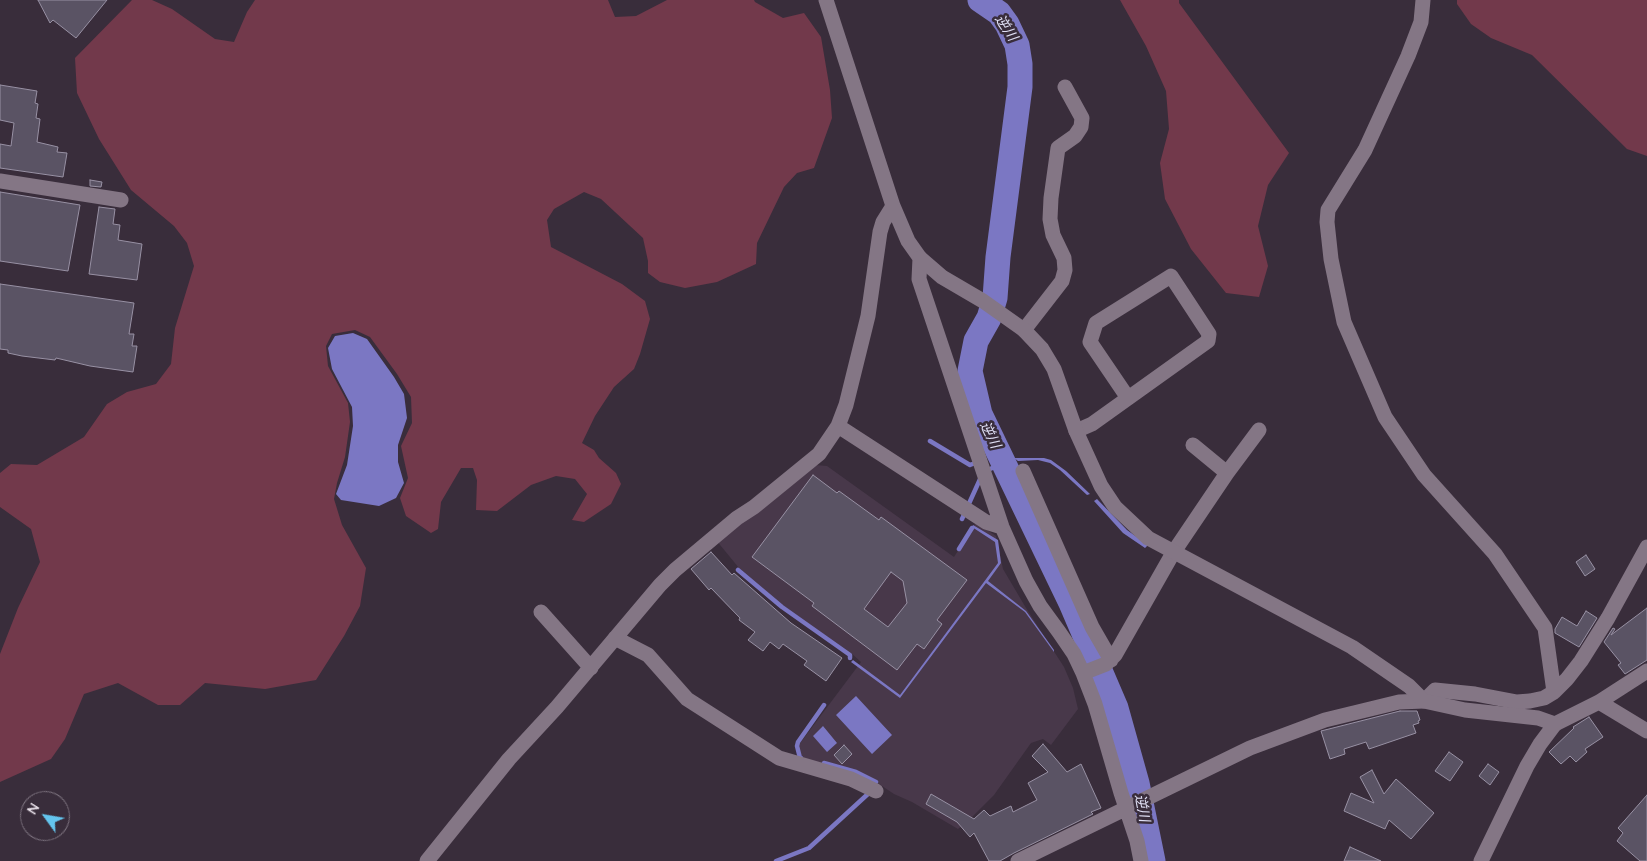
<!DOCTYPE html>
<meta charset="utf-8">
<style>
body{margin:0}
#map{position:relative;width:1647px;height:861px;overflow:hidden;background:#392d3b;font-family:Quicksand,sans-serif}
canvas{display:block}
.north{position:absolute;left:20px;top:791px;width:50px;height:50px;box-sizing:border-box;background:#392d3b;border:1px solid #7e7480;border-radius:50%;rotate:302deg;font-size:14px;font-weight:700;line-height:20px;text-align:center;color:#e6dee7}
.north::after{content:'';display:block;margin:auto;width:18px;height:22px;background:#64c5ee;clip-path:polygon(50% 0,100% 100%,50% 72%,0 100%)}
</style>
<div id="map">
<canvas width="1647" height="861"></canvas>
<div class="north">N</div>
</div>
<script>
const c = document.querySelector('canvas').getContext('2d');
c.lineJoin = 'round';
function fillPath(path, color) {
  c.fillStyle = color;
  c.fill(path, 'evenodd');
}
function shape(rows) {
  const path = new Path2D();
  for (const r of rows) {
    path.moveTo(r[0], r[1]);
    for (let i = 2; i < r.length; i += 2) path.lineTo(r[i], r[i + 1]);
  }
  return path;
}
function strokePath(path, color, width, dash) {
  c.strokeStyle = color;
  c.lineWidth = width;
  c.lineCap = dash ? 'butt' : 'round';
  c.setLineDash(dash || []);
  c.stroke(path);
}
function drawText(font, color, halo, rows, align = 'center') {
  c.font = font + ' Quicksand,"Noto Sans JP",sans-serif';
  c.lineWidth = 5;
  c.setLineDash([]);
  c.textBaseline = 'middle';
  c.strokeStyle = halo;
  c.fillStyle = color;
  for (const [text, x, y, turn = 0] of rows) {
    c.save();
    c.translate(x, y);
    c.rotate((+turn || 0) * Math.PI / 180);
    c.textAlign = isNaN(turn) ? turn : align;
    if (halo) c.strokeText(text, 0, 0);
    c.fillText(text, 0, 0);
    c.restore();
  }
}
const built = shape([
 [815,465,827,466,954,557,975,524,977,523,996,536,1003,569,1026,608,1064,667,1073,688,1078,709,1051,745,1043,739,1031,743,994,795,972,817,958,829,912,802,894,794,879,784,842,771,800,761,798,746,861,662,851,653,784,606,739,568,716,540]
]);
const green = shape([
 [132,0,152,0,172,9,215,39,234,42,247,12,255,0,608,0,615,17,636,16,667,0,754,0,755,2,783,18,804,13,821,37,830,90,832,118,814,168,797,173,784,187,757,243,756,264,717,282,685,288,660,282,648,273,648,261,643,238,601,199,584,192,554,209,547,220,551,247,622,284,645,301,650,319,640,354,634,369,614,387,595,416,582,443,594,450,599,458,616,473,621,484,611,504,584,522,572,520,587,494,575,479,556,476,531,485,497,511,476,510,477,480,473,468,461,468,441,502,438,529,431,533,406,516,400,498,408,478,401,446,412,423,411,397,397,374,370,337,355,330,332,334,326,346,328,366,348,403,350,422,345,457,337,483,334,499,342,525,366,568,360,606,344,636,316,680,265,689,205,683,180,705,158,705,118,683,84,694,65,739,51,759,0,782,0,654,18,608,40,562,31,529,0,507,0,473,11,464,37,465,84,437,107,404,127,392,156,384,171,364,175,328,194,266,187,243,174,226,131,190,99,139,77,93,75,58],
 [1120,0,1179,0,1179,3,1289,153,1268,185,1258,226,1268,266,1259,297,1226,293,1191,249,1165,199,1160,163,1169,129,1166,91,1146,46],
 [1457,0,1647,0,1647,156,1627,149,1532,55,1491,38,1471,24,1457,4]
]);
const water = shape([
 [353,333,367,339,394,377,404,394,407,418,398,445,398,462,404,483,396,498,379,506,341,500,336,494,347,465,353,426,352,407,332,369,328,348,335,336],
 [1014,458,1044,458,1051,460,1066,471,1090,494,1087,495,1060,470,1050,463,1038,460,1018,461],
 [1097,499,1127,530,1148,545,1145,548,1123,533,1094,501],
 [973,525,998,540,1001,563,988,581,1026,611,1054,650,1054,652,1025,612,986,583,900,698,851,662,853,660,900,695,998,563,995,542,972,527],
 [856,696,892,735,872,754,836,715],
 [823,726,837,743,827,752,813,736]
]);
const stream = shape([
 [930,441,970,465,975,463],
 [990,469,1008,461],
 [962,519,981,477],
 [959,549,972,528],
 [738,570,782,607,850,655,850,658],
 [1083,635,1084,634],
 [801,758,800,758,797,746,798,742,824,705],
 [824,763,856,772,876,782],
 [776,861,809,848,869,793]
]);
const river = shape([
 [980,0,999,13,1007,24,1017,45,1020,64,1020,87,998,257,995,298,989,318,976,341,970,371,980,414,1071,603,1116,708,1137,783,1153,861]
]);
const building = shape([
 [38,0,107,0,76,38,53,20,50,23,38,0],
 [0,85,37,91,35,103,38,104,36,118,40,119,37,142,58,147,57,152,67,153,63,177,0,168,0,144,11,146,14,123,0,120,0,85],
 [90,180,102,182,101,187,90,186,90,180],
 [0,192,80,205,68,271,0,261,0,192],
 [99,207,115,209,113,224,120,225,118,240,142,244,137,280,89,274,99,207],
 [0,284,134,303,129,334,134,334,132,346,137,346,133,372,90,366,56,358,55,360,22,356,8,353,8,350,0,349,0,284],
 [813,475,837,493,839,491,879,520,881,517,967,580,937,620,942,624,924,649,917,644,897,670,812,606,814,603,752,557,813,475],
 [891,572,903,581,907,603,888,627,864,609,891,572],
 [711,552,732,575,734,573,791,623,842,658,826,681,804,665,807,661,783,644,779,649,770,642,763,651,748,640,755,632,739,620,740,618,711,588,709,590,691,569,711,552],
 [1586,555,1595,569,1585,576,1576,562,1586,555],
 [1647,608,1647,660,1625,674,1618,665,1621,663,1604,642,1613,628,1615,629,1611,635,1647,608],
 [1586,611,1597,618,1579,647,1555,633,1555,629,1562,617,1577,626,1586,611],
 [1400,711,1417,711,1420,720,1418,721,1419,723,1413,725,1416,733,1369,749,1366,742,1344,749,1345,754,1330,759,1321,731,1400,711],
 [1589,717,1603,737,1585,749,1587,752,1576,762,1570,756,1561,764,1549,752,1574,728,1573,727,1589,717],
 [1043,744,1067,772,1081,764,1101,808,1091,812,1093,814,1014,853,1000,861,989,861,974,833,970,837,957,822,926,804,931,794,974,819,984,810,990,816,1011,806,1013,812,1037,800,1028,783,1048,772,1032,756,1043,744],
 [844,745,852,754,842,764,834,755,844,745],
 [1449,752,1463,762,1450,781,1435,771,1449,752],
 [1488,764,1499,772,1490,785,1479,776,1488,764],
 [1372,770,1384,794,1396,779,1434,813,1411,839,1389,820,1385,829,1344,811,1351,793,1374,803,1360,777,1372,770],
 [1647,795,1647,861,1640,861,1617,841,1623,833,1618,828,1647,795],
 [1350,847,1381,861,1344,861,1350,847]
]);
const street = shape([
 [826,0,893,206,908,241,920,258,919,279,1002,527,1026,581,1040,606,1059,632,1074,654,1083,673,1095,704,1121,793,1137,841,1141,861],
 [1423,0,1421,22,1408,56,1365,150,1328,210,1327,222,1331,259,1344,322,1385,417,1424,475,1495,554,1545,628,1554,692],
 [0,181,121,200],
 [1024,330,1062,281,1065,270,1064,258,1053,235,1050,219,1051,198,1058,148,1075,136,1081,127,1082,118,1065,87],
 [838,426,986,522,1002,527],
 [1076,431,1092,424,1208,341,1209,334,1171,276,1096,323,1090,342,1128,398],
 [1193,445,1227,473],
 [1023,471,1092,627,1111,660],
 [541,612,591,668],
 [615,638,648,655,687,699,779,758,851,779,876,791],
 [1083,673,1106,664,1115,655,1173,553,1227,473,1259,430],
 [1599,702,1647,731],
 [1555,724,1599,702,1647,671],
 [427,861,509,759,557,707,660,585,675,570,737,518,754,507,819,454,838,426,846,405,868,316,880,232,883,222,893,206],
 [1018,861,1250,748,1325,720,1399,702,1424,701,1435,690,1475,694,1517,702,1530,701,1544,698,1554,692,1567,679,1581,661,1608,618,1647,547]
]);
const secondary = shape([
 [920,258,942,277,983,301,1024,330,1042,349,1054,369,1076,431,1101,486,1115,507,1148,538,1352,647,1409,686,1424,701,1465,710,1538,718,1555,724,1540,744,1527,766,1481,861]
]);
const waterNames = [
 ["逆川",1006,28,57],
 ["逆川",990,435,64],
 ["逆川",1142,808,79]
];
fillPath(built, '#48384a');
fillPath(green, '#72394b');
fillPath(water, '#7b77c3');
strokePath(stream, '#7b77c3', 4.5);
strokePath(river, '#7b77c3', 25);
fillPath(building, '#5a5364');
strokePath(building, '#9891a4', 1);
strokePath(street, '#847685', 15);
strokePath(secondary, '#847685', 15);
drawText('italic 14px', '#e0e0f5', '#392d3b', waterNames);
</script>
